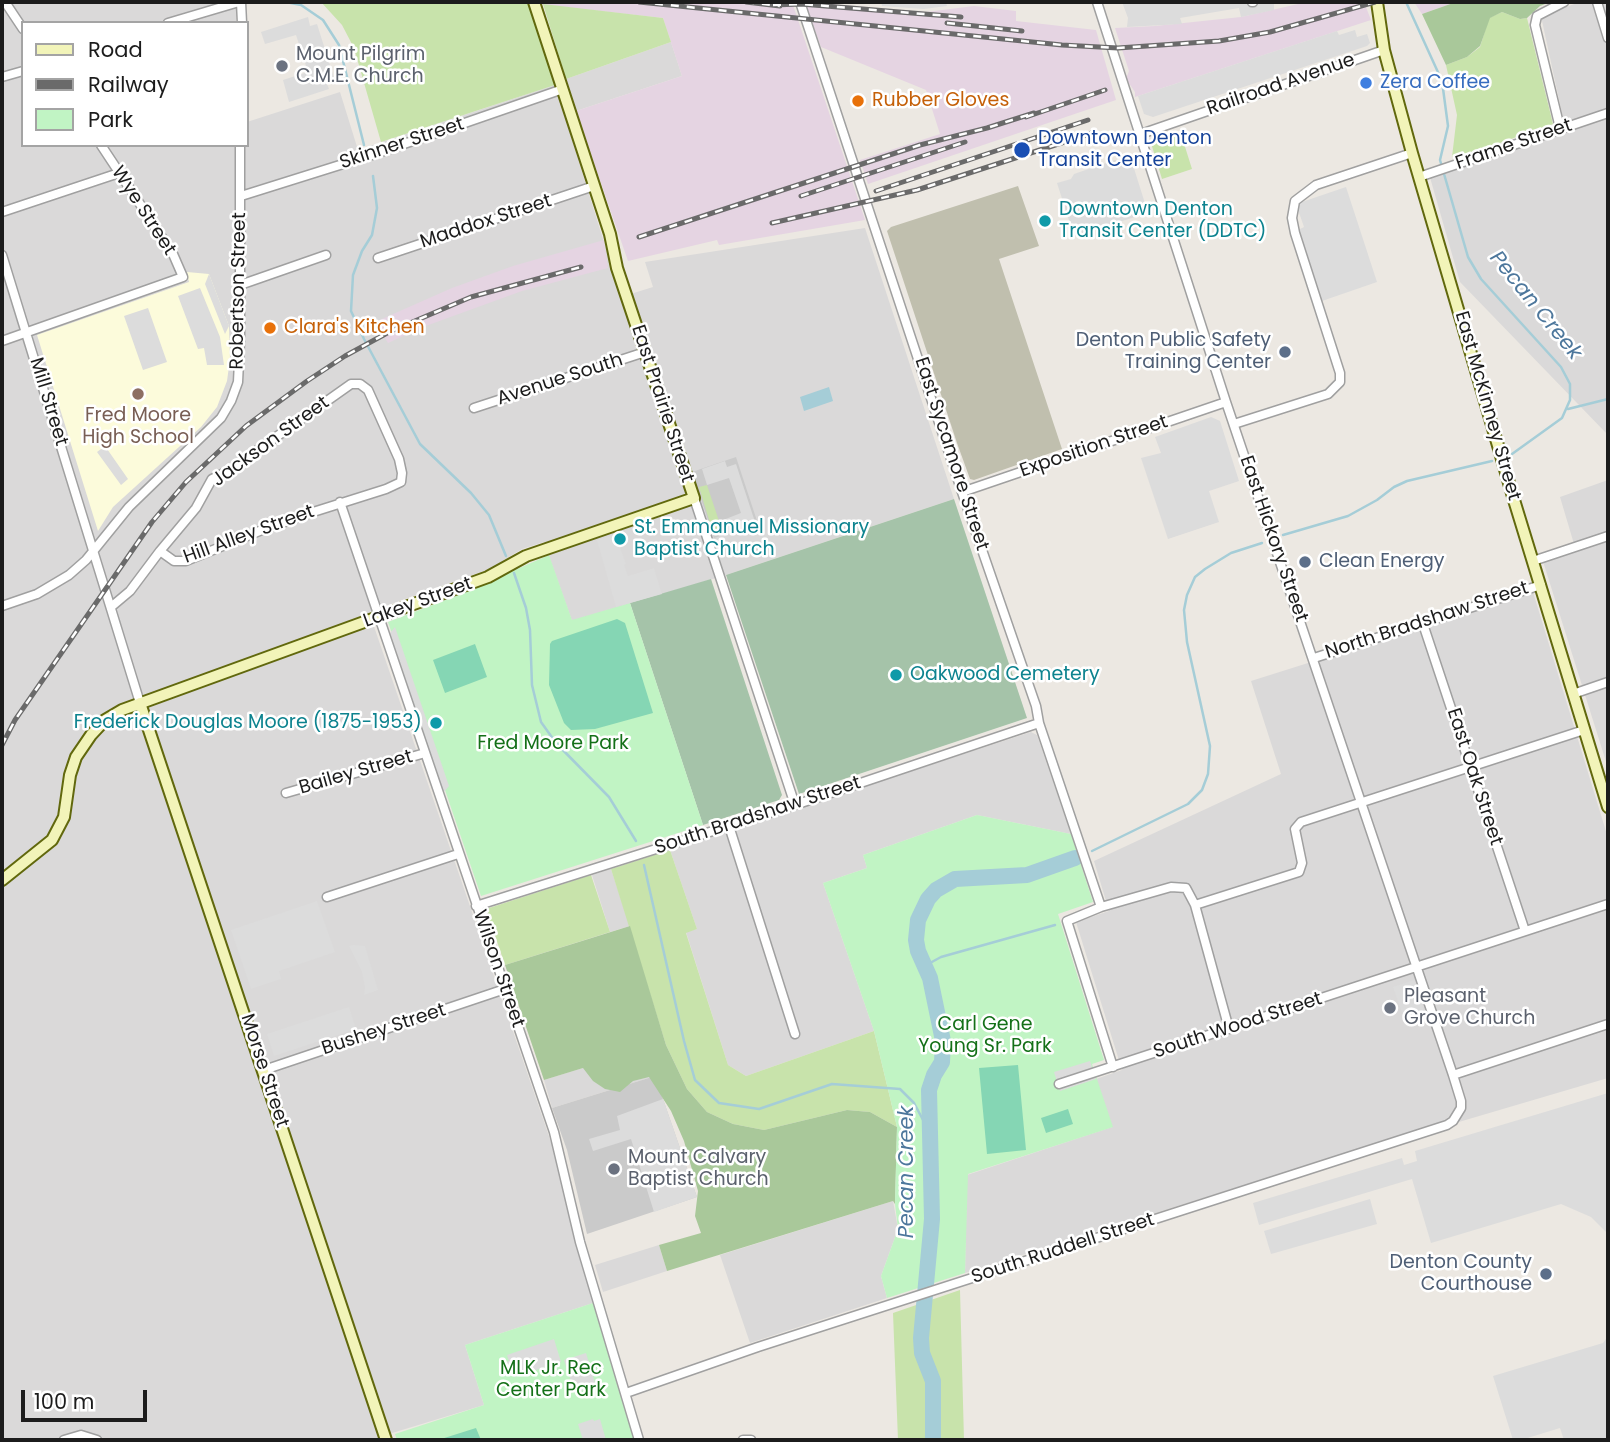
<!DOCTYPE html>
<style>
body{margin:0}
#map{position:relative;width:1610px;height:1442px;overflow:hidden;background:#ece8e2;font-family:Poppins,sans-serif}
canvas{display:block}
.frame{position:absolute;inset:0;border:4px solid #1c1c1c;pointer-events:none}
.legend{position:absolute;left:21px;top:21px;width:228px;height:126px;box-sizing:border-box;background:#fff;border:2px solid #a4a4a4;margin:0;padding:9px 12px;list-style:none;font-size:21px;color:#1c1c1c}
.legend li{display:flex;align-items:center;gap:14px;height:35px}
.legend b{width:35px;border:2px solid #a4a4a4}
.scale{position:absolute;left:21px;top:1390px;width:126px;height:32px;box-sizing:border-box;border:4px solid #1c1c1c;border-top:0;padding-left:9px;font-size:21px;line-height:24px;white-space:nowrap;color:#1c1c1c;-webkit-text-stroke:5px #fff;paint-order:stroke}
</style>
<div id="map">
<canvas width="1610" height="1442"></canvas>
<div class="frame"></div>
<ul class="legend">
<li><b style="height:9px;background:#f2f4b9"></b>Road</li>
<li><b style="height:9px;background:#6a6a6a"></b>Railway</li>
<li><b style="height:19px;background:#c1f4c4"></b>Park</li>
</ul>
<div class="scale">100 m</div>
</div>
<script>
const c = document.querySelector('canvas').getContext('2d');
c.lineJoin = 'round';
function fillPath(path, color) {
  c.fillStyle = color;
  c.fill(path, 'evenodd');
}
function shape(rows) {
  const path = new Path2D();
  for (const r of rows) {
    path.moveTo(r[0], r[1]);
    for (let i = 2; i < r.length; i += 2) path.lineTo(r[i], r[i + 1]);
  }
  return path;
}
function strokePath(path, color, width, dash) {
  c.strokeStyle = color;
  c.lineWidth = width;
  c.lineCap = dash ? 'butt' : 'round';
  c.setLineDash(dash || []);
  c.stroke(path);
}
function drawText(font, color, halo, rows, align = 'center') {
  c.font = font + ' Poppins,sans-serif';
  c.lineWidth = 5;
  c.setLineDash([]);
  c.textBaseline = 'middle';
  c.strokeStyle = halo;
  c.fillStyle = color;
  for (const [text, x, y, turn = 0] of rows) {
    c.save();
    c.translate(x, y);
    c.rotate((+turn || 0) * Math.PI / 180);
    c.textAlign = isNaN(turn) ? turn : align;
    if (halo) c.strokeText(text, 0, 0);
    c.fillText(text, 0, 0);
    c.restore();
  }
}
const residential = shape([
 [2,2,237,2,236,23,23,23,23,145,247,145,247,122,340,92,358,150,555,85,621,297,653,287,645,262,865,228,954,499,726,575,572,621,544,542,522,549,489,569,369,612,552,1145,593,1303,465,1345,484,1405,379,1437,380,1440,2,1440],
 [1580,2,1608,2,1608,438,1607,434,1460,282,1429,174,1566,132,1541,16],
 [671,42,682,76,576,111,566,79],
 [1608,480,1608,768,1541,555,1574,544,1560,497],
 [1533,592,1608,838,1608,1078,1235,1188,965,1273,967,1175,1112,1127,1096,1079,1122,1070,1076,922,1109,911,1094,861,1281,774,1251,681],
 [1031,732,1037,735,1071,834,977,815,863,855,867,868,823,883,874,1031,746,1076,728,1065,686,932,697,929,670,850],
 [611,869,630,926,610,932,592,875],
 [647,1048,655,1076,552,1108,544,1080],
 [893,1201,898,1229,881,1276,887,1298,750,1343,720,1255],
 [659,1245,667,1271,603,1292,595,1265]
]);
const industrial = shape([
 [519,2,792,2,865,220,719,245,717,240,628,261,576,111,682,76,663,18],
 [805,2,926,12,974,6,1016,11,1016,21,1096,30,1116,100,868,184,860,160,940,134,926,90,821,47],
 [1307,2,1364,2,1371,20,1135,97,1135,92,1126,79,1129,71,1115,28,1155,26,1241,17],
 [1414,2,1456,2,1422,14],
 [604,240,608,268,522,291,423,327,388,343,375,322,452,288,513,266]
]);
const education = shape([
 [187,272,209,274,229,326,230,359,227,381,217,407,201,427,113,507,98,531,37,335,189,282]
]);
const religious = shape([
 [736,457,758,524,714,538,692,472],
 [655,1076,697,1197,587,1234,567,1150,552,1108]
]);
const construction = shape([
 [1018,186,1039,246,999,259,1062,449,974,480,970,479,957,443,887,231,891,227]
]);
const grass = shape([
 [321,2,528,3,555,85,381,142,354,48,342,25],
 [543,4,663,18,671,42,566,79],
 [1502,12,1520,19,1527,18,1553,124,1458,158,1457,155,1452,157,1457,115,1446,65,1467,57,1480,47,1489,18],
 [1181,134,1192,169,1162,179,1151,143],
 [707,485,719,521,719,530,713,533,699,487],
 [670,850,697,929,686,933,728,1065,746,1076,874,1031,897,1127,870,1112,847,1110,764,1130,733,1124,707,1112,687,1089,666,1045,611,869],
 [591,875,610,932,505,965,486,909],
 [960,1290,964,1440,898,1440,893,1313]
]);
const forest = shape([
 [1456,2,1550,2,1540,6,1527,18,1520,19,1502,12,1490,18,1480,46,1467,57,1446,65,1422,14],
 [630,926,666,1045,687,1089,707,1112,733,1124,764,1130,847,1110,870,1112,897,1127,895,1204,893,1201,667,1271,659,1245,701,1233,695,1216,698,1191,684,1141,671,1111,649,1077,633,1081,620,1092,605,1089,593,1081,583,1068,544,1080,505,965]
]);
const cemetery = shape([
 [954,499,1027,718,799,794,726,575],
 [711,579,782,795,779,800,703,825,630,603]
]);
const park = shape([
 [549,555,572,620,630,603,703,825,481,896,388,622,456,596],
 [977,815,1071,834,1093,902,1058,914,1104,1060,1092,1064,1113,1127,968,1174,965,1273,887,1298,881,1276,898,1229,895,1204,897,1127,874,1031,823,883,867,868,863,855],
 [593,1303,634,1440,397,1440,395,1434,484,1405,465,1345]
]);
const pitch = shape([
 [617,619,625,623,653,713,595,729,571,730,564,723,549,685,550,644,552,641],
 [475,644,487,677,445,693,433,660],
 [1018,1065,1026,1150,987,1154,979,1068],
 [1068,1109,1073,1124,1046,1133,1041,1118],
 [476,1428,481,1440,438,1440]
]);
const parking = shape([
 [881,2,946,2,947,6,924,9,882,6],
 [1122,2,1275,2,1274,2,1274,10,1241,17,1239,8,1180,18,1182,24,1127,27,1128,18],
 [308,17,310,26,317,24,335,81,327,84,329,89,289,102,283,80,308,72,296,35,265,44,261,32],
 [1355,30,1357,37,1367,34,1370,43,1367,46,1153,117,1144,114,1138,96,1337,31,1339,35],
 [1115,160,1121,161,1124,165,1132,162,1148,213,1074,236,1057,183,1071,179,1074,174],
 [1346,187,1377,282,1322,301,1298,230,1304,227,1296,204],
 [209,274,229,326,225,334,205,284],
 [200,288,220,337,224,365,207,365,204,348,198,349,178,296],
 [148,308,167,362,143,370,124,316],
 [1211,417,1220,421,1239,481,1209,491,1219,522,1168,539,1141,458,1161,453,1155,437],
 [105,446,128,479,121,485,97,452],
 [725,461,727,467,736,464,756,525,722,536,718,522,741,513,729,478,707,485,702,469],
 [615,534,626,564,624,565,628,576,654,568,662,594,616,607,597,540],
 [395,627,449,786,443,793,390,633],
 [317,901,335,952,279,971,281,979,251,989,231,930],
 [353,945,365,946,378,990,364,995,365,988,362,972,349,946],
 [1414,980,1427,1020,1407,1027,1393,987],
 [349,1007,356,1029,274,1056,267,1034],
 [1090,1061,1096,1079,1060,1091,1054,1072],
 [1608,1093,1608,1234,1591,1217,1561,1204,1431,1243,1412,1179,1259,1225,1253,1203,1402,1158,1404,1165,1417,1161,1415,1151],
 [663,1099,697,1197,654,1212,631,1139,593,1151,589,1139,620,1130,617,1116],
 [1370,1199,1377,1224,1271,1254,1264,1231],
 [1608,1336,1608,1440,1564,1440,1560,1428,1521,1440,1513,1440,1493,1376,1603,1343],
 [554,1339,561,1362,514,1377,511,1370,505,1371,503,1363,509,1361,507,1355],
 [586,1353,596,1386,575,1393,564,1360],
 [593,1419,594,1421,600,1419,606,1440,583,1440,578,1424]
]);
const water = shape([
 [829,387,833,401,804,411,800,397]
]);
const stream = shape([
 [286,2,301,5,323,20,339,45,364,145],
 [1406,2,1442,81,1448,126,1440,160,1468,257,1481,279,1561,367,1570,384,1570,400,1562,418,1512,454],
 [373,176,377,208,372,235,362,251,353,275,351,311,364,339,420,444,471,493,489,515,506,556],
 [1568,409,1608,399],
 [1283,535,1348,516,1377,500,1394,487,1407,481,1492,461],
 [514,573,526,608,530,630,532,685,541,722,556,743,609,797,636,841],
 [1092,851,1188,804,1202,790,1208,774,1210,746,1187,642,1184,610,1187,595,1195,577,1205,569,1231,553,1262,543],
 [644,865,684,1041,695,1080,719,1103,759,1109,832,1084,900,1089,914,1103,930,1133],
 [927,968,930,963,941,957,1055,925]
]);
const river = shape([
 [933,1440,933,1381,922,1353,921,1338,932,1219,929,1090,934,1075,942,1062,943,1041,930,978,918,951,916,940,918,920,928,899,936,890,955,879,1027,875,1075,858]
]);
const street = shape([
 [5,2,23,29],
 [241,2,242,23],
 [800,2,962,492,1036,706,1039,723,1101,907],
 [1252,2,1253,2],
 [1597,2,1608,38],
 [168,23,239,2],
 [2,77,23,71],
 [1560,128,1535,25,1537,16,1564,2],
 [1138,135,1384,50],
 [1419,177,1608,113],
 [241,196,375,154,563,89],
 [2,212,119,173],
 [2,255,140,703],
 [378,258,594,186],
 [240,285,326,255],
 [2,341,183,277,173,254,101,145],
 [474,408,645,352],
 [1234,424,1328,394,1340,382,1340,373,1295,233,1292,218,1295,201,1316,185,1412,153],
 [962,492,1226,402],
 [694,498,795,805],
 [340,502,554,1132,580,1242,639,1440],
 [1533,561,1608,536],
 [2,606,37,594,69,575,86,560,129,507,221,418,231,401,238,382,240,341,240,145],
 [111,607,130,591,160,551,196,508,212,479,228,471,351,384,360,384,368,390,399,459,402,473,401,482,386,489,310,513,262,530,186,561,174,561,160,551],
 [1423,624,1525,931],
 [1314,658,1541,585],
 [1573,694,1608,682],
 [286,793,425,753],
 [729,826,795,1034],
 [327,897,458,854],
 [1195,905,1299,872,1302,863,1295,829,1301,822,1584,730],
 [476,906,795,805,1039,723],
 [1113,1067,1067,921,1101,907,1171,887,1186,888,1195,905,1229,1029],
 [264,1070,505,989],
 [1453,1075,1608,1024],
 [1059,1084,1608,904],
 [626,1393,758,1347,1447,1125,1453,1121,1461,1108,1461,1101,1453,1075,1226,402,1097,2],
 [64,1440,81,1435,97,1440],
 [743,1440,751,1440]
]);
const secondary = shape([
 [1377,2,1384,50,1412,153,1514,500,1608,807],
 [140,703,386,1440],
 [2,880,52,840,64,817,70,775,76,757,91,735,105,720,122,710,488,577,526,556,694,498,617,268,610,234,534,2]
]);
const rail = shape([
 [639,2,1062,45,1118,48,1219,41,1270,32,1375,2],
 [746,2,780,6],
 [773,5,801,4,961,17],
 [947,23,1022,31],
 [1026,117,1105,90],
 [876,191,1088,120],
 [801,196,965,142],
 [772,223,917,190,1092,133],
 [639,237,920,145,987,128,1034,113],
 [2,745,15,720,152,522,186,482,246,426,307,381,345,356,389,332,471,297,581,267]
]);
const markers = [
 [282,66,7,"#6b7280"],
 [1366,83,7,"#3f7fe0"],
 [858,101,7,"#e8710a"],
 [1022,150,9,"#1a4fb4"],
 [1045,221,7,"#0f9aa8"],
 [270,328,7,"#e8710a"],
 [1285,352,7,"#5c6f8a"],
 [138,394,7,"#8d6e63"],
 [620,539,7,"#0f9aa8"],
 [1305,562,7,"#5c6f8a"],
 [896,675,7,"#0f9aa8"],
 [436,723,7,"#0f9aa8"],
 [1390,1008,7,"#6b7280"],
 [614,1169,7,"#6b7280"],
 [1546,1274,7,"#5c6f8a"]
];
const worshipNames = [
 ["Mount Pilgrim",296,55],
 ["C.M.E. Church",296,77],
 ["Pleasant",1404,997],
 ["Grove Church",1404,1019],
 ["Mount Calvary",628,1158],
 ["Baptist Church",628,1180]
];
const shopNames = [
 ["Zera Coffee",1380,83]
];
const streetNames = [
 ["Railroad Avenue",1281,85,-19],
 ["Skinner Street",402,144,-18],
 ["Frame Street",1514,145,-19],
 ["Wye Street",143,211,57],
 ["Maddox Street",486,222,-18],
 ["Robertson Street",239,291,-89],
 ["Avenue South",560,380,-18],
 ["Mill Street",48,402,73],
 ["East Prairie Street",662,404,72],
 ["East McKinney Street",1487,406,74],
 ["Jackson Street",271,442,-36],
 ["Exposition Street",1094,447,-19],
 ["East Sycamore Street",951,454,72],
 ["Hill Alley Street",249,535,-20],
 ["East Hickory Street",1273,539,71],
 ["Lakey Street",418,603,-20],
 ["North Bradshaw Street",1427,621,-18],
 ["Bailey Street",356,773,-16],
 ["East Oak Street",1474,777,72],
 ["South Bradshaw Street",758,816,-18],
 ["Wilson Street",498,969,71],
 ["South Wood Street",1238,1026,-18],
 ["Bushey Street",384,1030,-18],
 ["Morse Street",264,1071,72],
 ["South Ruddell Street",1063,1249,-18]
];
const foodNames = [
 ["Rubber Gloves",872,101],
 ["Clara's Kitchen",284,328]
];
const transitNames = [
 ["Downtown Denton",1038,139],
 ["Transit Center",1038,161]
];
const cultureNames = [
 ["Downtown Denton",1059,210],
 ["Transit Center (DDTC)",1059,232],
 ["St. Emmanuel Missionary",634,528],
 ["Baptist Church",634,550],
 ["Oakwood Cemetery",910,675],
 ["Frederick Douglas Moore (1875-1953)",422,723,"right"]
];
const serviceNames = [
 ["Denton Public Safety",1271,341],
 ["Training Center",1271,363],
 ["Clean Energy",1319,562,"left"],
 ["Denton County",1532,1263],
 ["Courthouse",1532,1285]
];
const educationNames = [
 ["Fred Moore",138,416],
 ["High School",138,438]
];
const parkNames = [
 ["Fred Moore Park",553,744],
 ["Carl Gene",985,1025],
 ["Young Sr. Park",985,1047],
 ["MLK Jr. Rec",551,1369],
 ["Center Park",551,1391]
];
const waterNames = [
 ["Pecan Creek",1535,306,51],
 ["Pecan Creek",908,1172,-90]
];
fillPath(residential, '#dad9d9');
fillPath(industrial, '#e5d4e2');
fillPath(education, '#fcfbdb');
fillPath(religious, '#cacaca');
fillPath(construction, '#c0bfae');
fillPath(grass, '#c8e3ab');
fillPath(forest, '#a9c89a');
fillPath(cemetery, '#a5c3a9');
fillPath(park, '#c1f4c4');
fillPath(pitch, '#85d6b4');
fillPath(parking, '#dcdcdc');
fillPath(water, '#a5cdd7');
strokePath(stream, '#a5cdd7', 2.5);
strokePath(river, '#a5cdd7', 16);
strokePath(street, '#a0a0a0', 11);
strokePath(secondary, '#61680d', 14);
strokePath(street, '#fff', 8);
strokePath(secondary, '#f2f4b9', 10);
strokePath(rail, '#6a6a6a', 5);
strokePath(rail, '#fff', 2.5, [8]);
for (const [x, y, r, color] of markers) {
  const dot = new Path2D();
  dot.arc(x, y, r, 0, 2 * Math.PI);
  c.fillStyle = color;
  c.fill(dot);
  strokePath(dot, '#fff', 2.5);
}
drawText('19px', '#5b616d', '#fff', worshipNames, 'left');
drawText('19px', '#366cbe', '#fff', shopNames, 'left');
drawText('19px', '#1c1c1c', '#fff', streetNames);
drawText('19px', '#c56008', '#fff', foodNames, 'left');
drawText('19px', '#164399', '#fff', transitNames, 'left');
drawText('19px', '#0d838f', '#fff', cultureNames, 'left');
drawText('19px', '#4e5e75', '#fff', serviceNames, 'right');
drawText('19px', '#785e54', '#fff', educationNames);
drawText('19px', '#147018', '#fff', parkNames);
drawText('italic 21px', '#4d779c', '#fff', waterNames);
</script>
